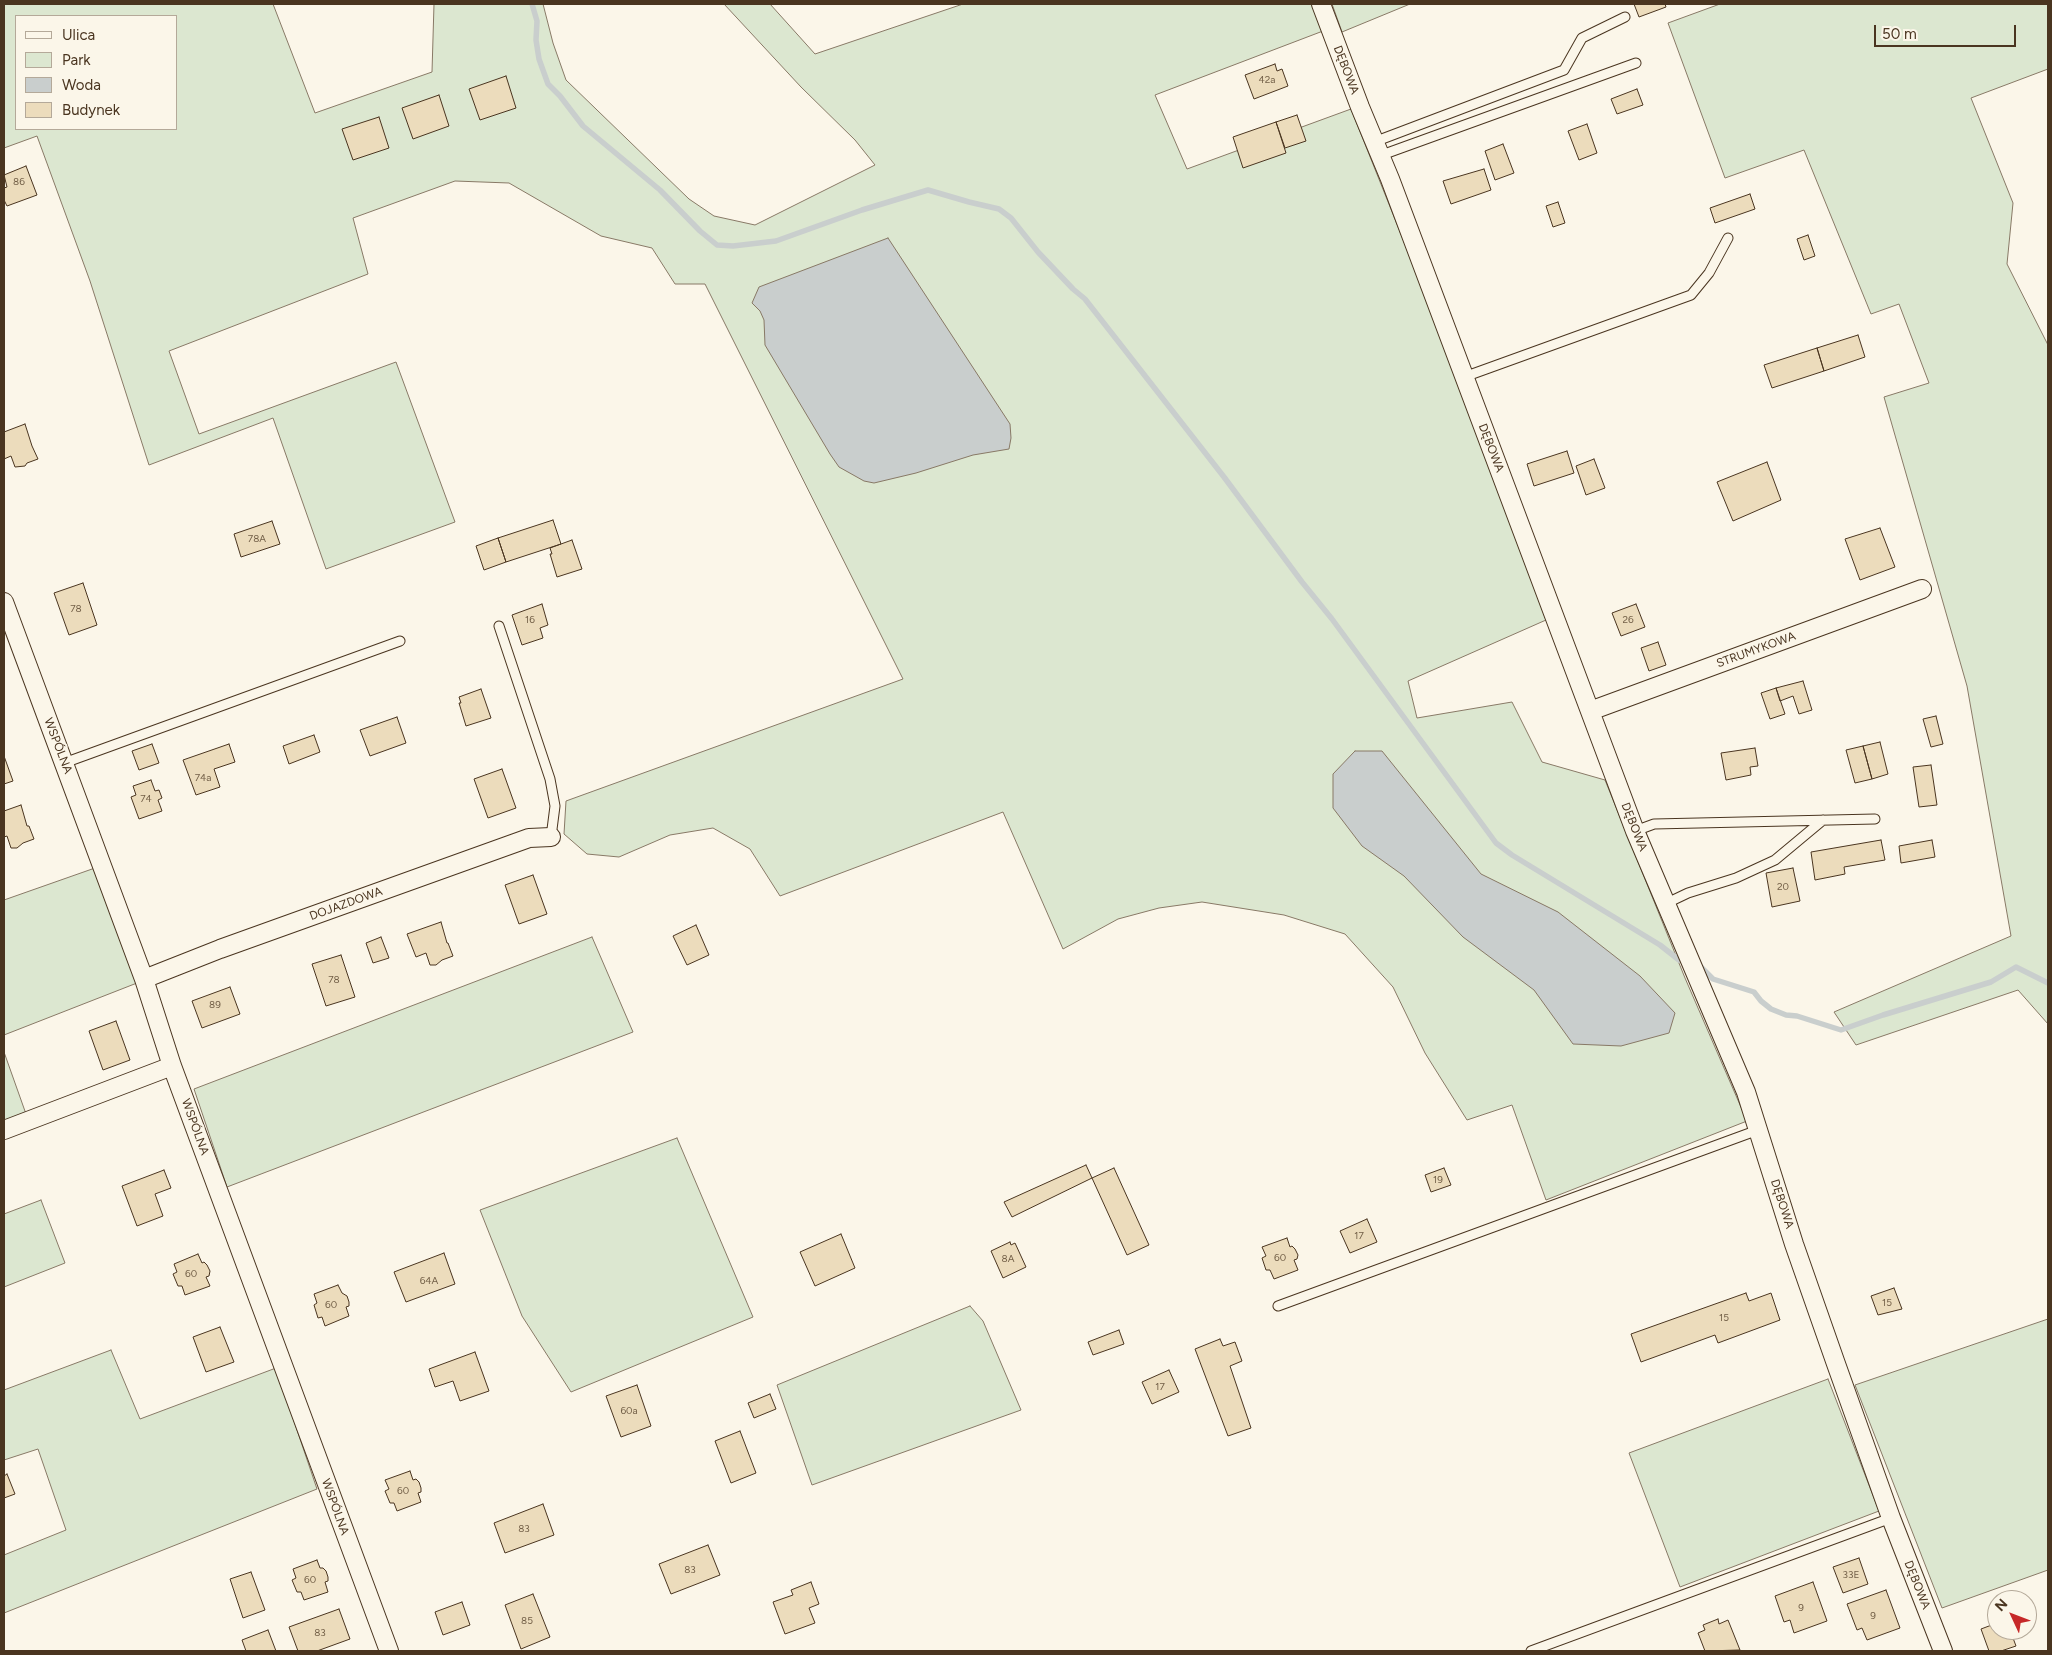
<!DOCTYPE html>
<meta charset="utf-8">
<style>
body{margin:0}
#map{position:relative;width:2052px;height:1655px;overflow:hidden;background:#fbf6e9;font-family:Figtree,sans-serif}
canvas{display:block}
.frame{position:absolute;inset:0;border:5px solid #4a3520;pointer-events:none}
.legend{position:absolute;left:15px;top:15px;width:162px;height:115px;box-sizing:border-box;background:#fbf6e9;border:1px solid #b4a999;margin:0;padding:6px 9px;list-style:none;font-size:15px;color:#4a3520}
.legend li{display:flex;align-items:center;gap:10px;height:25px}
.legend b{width:25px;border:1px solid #b4a999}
.north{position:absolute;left:1987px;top:1590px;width:50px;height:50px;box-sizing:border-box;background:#fbf6e9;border:1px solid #b4a999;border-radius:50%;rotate:313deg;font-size:14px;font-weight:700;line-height:20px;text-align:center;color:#4a3520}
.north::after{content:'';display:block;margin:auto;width:18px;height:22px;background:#c62828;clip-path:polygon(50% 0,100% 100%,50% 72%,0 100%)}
.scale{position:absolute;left:1874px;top:25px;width:142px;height:22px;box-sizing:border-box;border:2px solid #4a3520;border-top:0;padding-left:6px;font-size:15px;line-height:18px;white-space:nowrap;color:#4a3520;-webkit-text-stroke:4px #fbf6e9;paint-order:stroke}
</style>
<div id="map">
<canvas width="2052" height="1655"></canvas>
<div class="frame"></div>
<ul class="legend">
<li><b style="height:6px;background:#fbf6e9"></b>Ulica</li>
<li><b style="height:14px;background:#dce7d0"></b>Park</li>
<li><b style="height:14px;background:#c9cecd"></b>Woda</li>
<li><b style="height:14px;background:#ecdcbc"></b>Budynek</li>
</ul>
<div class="north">N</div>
<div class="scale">50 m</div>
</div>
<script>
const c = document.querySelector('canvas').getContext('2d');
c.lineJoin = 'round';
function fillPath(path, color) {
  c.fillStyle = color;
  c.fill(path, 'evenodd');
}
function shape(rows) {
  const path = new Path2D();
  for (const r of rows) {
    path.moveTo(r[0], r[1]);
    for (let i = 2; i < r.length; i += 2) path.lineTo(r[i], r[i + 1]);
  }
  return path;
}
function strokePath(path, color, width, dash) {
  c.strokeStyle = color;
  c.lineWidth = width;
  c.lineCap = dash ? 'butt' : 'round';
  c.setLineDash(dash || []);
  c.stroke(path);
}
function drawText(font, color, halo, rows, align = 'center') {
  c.font = font + ' Figtree,sans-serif';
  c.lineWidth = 4;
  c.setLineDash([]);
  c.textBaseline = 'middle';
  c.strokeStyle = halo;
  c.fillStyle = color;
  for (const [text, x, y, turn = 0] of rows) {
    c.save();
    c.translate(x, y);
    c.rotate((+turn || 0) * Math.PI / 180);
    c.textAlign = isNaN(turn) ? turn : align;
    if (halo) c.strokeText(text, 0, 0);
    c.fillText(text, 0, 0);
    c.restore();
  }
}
const green = shape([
 [4,4,273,4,315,113,432,72,434,4,543,4,553,43,566,80,689,199,714,216,755,225,875,165,855,140,801,87,724,4,770,4,815,54,963,4,1313,4,1323,31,1155,95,1187,169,1351,109,1428,302,1501,493,1546,620,1408,681,1417,718,1512,702,1542,762,1605,780,1685,978,1747,1121,1546,1200,1512,1105,1467,1120,1425,1053,1393,987,1345,934,1284,915,1202,902,1159,908,1118,919,1063,949,1003,812,780,896,750,849,713,828,670,835,619,857,587,854,564,834,566,801,903,679,705,284,675,284,652,248,601,236,509,183,455,181,353,218,368,274,169,351,199,434,396,362,455,522,326,569,273,418,149,465,90,281,37,136,4,148,4,4],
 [16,16,176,16,176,129,16,129,16,16],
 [1332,4,1410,4,1342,32,1332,4],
 [1720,4,2048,4,2048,69,1971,98,2013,203,2007,264,2048,345,2048,1024,2018,990,1856,1045,1834,1012,2011,936,1967,686,1884,397,1929,383,1899,304,1871,314,1804,150,1725,178,1668,23,1720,4],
 [95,868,137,983,4,1035,4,900,95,868],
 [592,937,633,1032,227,1187,194,1089,592,937],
 [4,1052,26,1114,4,1122,4,1052],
 [677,1138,753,1317,571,1392,522,1316,480,1210,677,1138],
 [41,1200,65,1263,4,1287,4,1214,41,1200],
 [970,1306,983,1321,1021,1410,812,1485,777,1385,970,1306],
 [2048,1319,2048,1570,1942,1608,1855,1385,2048,1319],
 [111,1350,140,1419,276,1368,317,1489,4,1613,4,1555,66,1530,38,1449,4,1460,4,1390,111,1350],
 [1828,1379,1879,1511,1680,1587,1629,1453,1828,1379]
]);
const water = shape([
 [888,238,1010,424,1011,438,1009,449,973,455,916,473,874,483,864,481,839,467,830,454,765,345,764,320,760,311,752,303,759,287,888,238],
 [1355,751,1382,751,1481,874,1558,912,1640,976,1675,1013,1669,1033,1621,1046,1573,1044,1534,990,1463,937,1404,876,1362,846,1333,808,1333,774,1355,751]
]);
const stream = shape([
 [532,4,537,21,536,40,539,59,548,84,560,96,583,126,660,190,700,231,717,245,733,246,776,241,862,210,928,190,969,202,999,209,1011,218,1038,252,1073,289,1085,299,1224,477,1302,582,1332,619,1496,843,1512,855,1660,945,1679,960],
 [1701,967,1713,979,1754,992,1761,1001,1771,1009,1786,1015,1797,1016,1841,1030,1883,1015,1991,982,2016,967,2048,983]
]);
const building = shape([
 [1634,4,1665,4,1666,7,1639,17,1634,4],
 [1275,64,1277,71,1282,69,1288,86,1254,99,1245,75,1275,64],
 [506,76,516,108,480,120,469,89,506,76],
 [1637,89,1643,105,1617,114,1611,99,1637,89],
 [439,95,449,126,413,139,402,108,439,95],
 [1297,115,1306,141,1285,148,1276,122,1297,115],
 [379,117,389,148,353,160,342,129,379,117],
 [1276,122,1286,153,1243,168,1233,137,1276,122],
 [1587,124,1597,153,1579,160,1568,131,1587,124],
 [1503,144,1514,173,1495,180,1485,151,1503,144],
 [26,166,37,195,7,206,4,200,4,188,7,187,4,175,26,166],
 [1484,169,1491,190,1451,204,1443,181,1484,169],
 [1750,194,1755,209,1715,223,1710,208,1750,194],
 [1558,202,1565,223,1553,227,1546,206,1558,202],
 [1808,235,1815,256,1804,260,1797,239,1808,235],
 [1858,335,1865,357,1824,371,1817,348,1858,335],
 [1817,348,1824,371,1772,388,1764,365,1817,348],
 [25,424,32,446,38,459,27,463,25,466,15,467,11,456,4,459,4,432,25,424],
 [1567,451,1574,473,1534,486,1527,464,1567,451],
 [1594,459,1605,488,1586,495,1576,466,1594,459],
 [1767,462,1781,500,1733,521,1717,482,1767,462],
 [553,520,561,544,506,562,498,538,553,520],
 [272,521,280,544,241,557,234,534,272,521],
 [1880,528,1895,567,1860,580,1845,539,1880,528],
 [498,538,506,562,484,570,476,546,498,538],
 [572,540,582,569,557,577,550,554,552,554,550,548,572,540],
 [83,583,97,625,69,635,54,593,83,583],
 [542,604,548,625,540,628,543,638,522,645,512,615,542,604],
 [1636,604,1645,627,1621,636,1612,613,1636,604],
 [1658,642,1666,665,1649,671,1641,648,1658,642],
 [1803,681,1812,710,1799,714,1793,696,1780,701,1776,688,1803,681],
 [1776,688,1785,714,1770,719,1761,693,1776,688],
 [481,689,491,718,466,726,459,703,461,703,459,697,481,689],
 [1936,716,1943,744,1931,747,1923,719,1936,716],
 [397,717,406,743,370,756,360,730,397,717],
 [314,735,320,752,289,764,283,746,314,735],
 [1880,742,1888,774,1872,779,1863,746,1880,742],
 [152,744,159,763,139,770,132,751,152,744],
 [229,744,235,762,214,769,220,787,196,795,183,760,229,744],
 [1863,746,1872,779,1855,783,1846,750,1863,746],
 [1755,748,1758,766,1750,767,1751,775,1726,780,1721,753,1755,748],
 [4,756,13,781,4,784,4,756],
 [1931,765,1937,805,1919,807,1913,767,1931,765],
 [502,769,516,808,488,818,474,779,502,769],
 [151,780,155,791,159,790,162,798,158,800,162,811,139,819,131,797,136,795,133,786,151,780],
 [21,805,27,826,29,826,34,839,23,843,17,848,11,848,7,836,4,837,4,811,21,805],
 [1881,840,1885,860,1844,867,1845,874,1815,880,1811,852,1881,840],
 [1932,840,1935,857,1901,863,1899,846,1932,840],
 [1793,868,1800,901,1772,907,1766,873,1793,868],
 [533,875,547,914,519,924,505,885,533,875],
 [441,922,447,943,448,943,453,956,442,960,436,965,430,965,426,953,416,957,407,934,441,922],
 [696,925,709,955,687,965,673,936,696,925],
 [381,937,389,958,373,963,366,943,381,937],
 [341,955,355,997,326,1006,312,964,341,955],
 [230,987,240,1014,202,1028,192,1001,230,987],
 [116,1021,130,1060,103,1070,89,1031,116,1021],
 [1086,1165,1092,1178,1012,1217,1004,1202,1086,1165],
 [1114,1168,1149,1245,1127,1255,1092,1178,1114,1168],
 [1444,1168,1451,1185,1431,1192,1425,1175,1444,1168],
 [164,1170,171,1188,155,1194,163,1216,137,1226,122,1186,164,1170],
 [1367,1219,1377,1242,1350,1253,1340,1231,1367,1219],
 [841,1234,855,1268,815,1286,800,1252,841,1234],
 [1287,1238,1290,1247,1292,1246,1295,1249,1298,1255,1297,1259,1294,1260,1298,1270,1274,1279,1270,1270,1266,1270,1262,1258,1266,1256,1262,1247,1287,1238],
 [1010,1242,1011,1245,1015,1243,1026,1267,1003,1278,991,1251,1010,1242],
 [444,1253,455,1284,406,1302,394,1272,444,1253],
 [198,1254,202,1263,204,1262,207,1265,210,1271,209,1276,206,1277,210,1286,185,1295,182,1286,178,1286,173,1274,177,1272,174,1264,198,1254],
 [338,1285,342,1293,347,1296,349,1302,349,1306,346,1307,349,1316,325,1326,322,1317,318,1318,314,1305,317,1303,314,1294,338,1285],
 [1894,1288,1902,1309,1878,1315,1871,1296,1894,1288],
 [1746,1293,1749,1301,1771,1293,1780,1320,1718,1343,1715,1335,1641,1362,1631,1334,1746,1293],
 [220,1327,234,1362,206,1372,193,1337,220,1327],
 [1119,1330,1124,1344,1093,1355,1088,1342,1119,1330],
 [1220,1339,1223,1346,1235,1342,1242,1361,1230,1366,1251,1428,1228,1436,1195,1349,1220,1339],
 [475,1352,489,1391,460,1401,453,1381,435,1387,429,1369,475,1352],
 [1169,1370,1179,1392,1152,1404,1142,1382,1169,1370],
 [637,1385,651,1426,621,1437,606,1396,637,1385],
 [770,1394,776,1409,754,1418,748,1403,770,1394],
 [740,1431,756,1473,731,1483,715,1441,740,1431],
 [410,1471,413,1480,416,1479,419,1482,421,1488,421,1492,418,1493,421,1502,397,1511,394,1503,390,1503,385,1491,389,1489,385,1480,410,1471],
 [7,1474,15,1494,4,1498,4,1476,7,1474],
 [543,1504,554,1535,505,1553,494,1523,543,1504],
 [708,1545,720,1575,671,1594,659,1564,708,1545],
 [1859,1558,1868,1584,1843,1593,1833,1567,1859,1558],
 [317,1560,320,1568,323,1568,326,1571,328,1577,328,1581,325,1582,328,1592,304,1600,301,1592,297,1592,292,1580,296,1578,293,1569,317,1560],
 [251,1572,265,1610,243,1618,230,1579,251,1572],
 [811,1582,819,1604,809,1608,815,1623,785,1634,773,1602,793,1595,791,1590,811,1582],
 [1813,1582,1827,1621,1794,1633,1790,1620,1784,1622,1775,1596,1813,1582],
 [1886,1590,1900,1628,1867,1640,1862,1628,1857,1630,1847,1604,1886,1590],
 [533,1594,550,1637,521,1649,505,1605,533,1594],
 [462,1602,470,1625,443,1635,435,1612,462,1602],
 [339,1609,350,1639,317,1651,298,1651,289,1627,339,1609],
 [1718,1619,1719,1624,1728,1620,1740,1650,1705,1651,1698,1633,1705,1630,1703,1625,1718,1619],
 [1997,1623,1997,1630,2010,1630,2016,1646,2001,1651,1989,1651,1981,1629,1997,1623],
 [268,1630,276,1651,246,1651,242,1640,268,1630]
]);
const lane = shape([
 [1374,142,1564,70,1582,38,1625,17],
 [1379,156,1636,63],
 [1464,377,1691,295,1709,273,1728,238],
 [499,626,550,779,555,806,551,837],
 [64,763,400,641],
 [1635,831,1654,824,1875,819],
 [1667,903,1688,893,1736,878,1775,860,1823,820],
 [1278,1306,1758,1130],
 [1531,1651,1891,1518]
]);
const street = shape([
 [1321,4,1360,107,1390,179,1635,831,1746,1092,1794,1244,1835,1361,1891,1518,1943,1651],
 [4,602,144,979,172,1066,389,1651],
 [1590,711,1922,589],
 [144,979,220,949,529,838,551,837],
 [4,1130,172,1066]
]);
const numberNames = [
 ["42a",1267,80],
 ["86",19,182],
 ["78A",257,539],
 ["78",76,609],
 ["16",530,620],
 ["26",1628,620],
 ["74a",203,778],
 ["74",146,799],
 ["20",1783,887],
 ["78",334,980],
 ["89",215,1005],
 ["19",1438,1180],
 ["17",1359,1236],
 ["60",1280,1258],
 ["8A",1008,1259],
 ["60",191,1274],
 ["64A",429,1281],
 ["15",1887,1303],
 ["60",331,1305],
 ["15",1724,1318],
 ["17",1160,1387],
 ["60a",629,1411],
 ["60",403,1491],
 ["83",524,1529],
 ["83",690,1570],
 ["33E",1851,1575],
 ["60",310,1580],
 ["9",1801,1608],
 ["9",1873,1616],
 ["85",527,1621],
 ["83",320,1633]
];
const streetNames = [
 ["DĘBOWA",1346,70,69],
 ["DĘBOWA",1491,448,69],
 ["STRUMYKOWA",1756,650,-20],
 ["WSPÓLNA",58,746,69],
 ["DĘBOWA",1634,827,68],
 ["DOJAZDOWA",346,904,-20],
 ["WSPÓLNA",195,1127,70],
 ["DĘBOWA",1782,1204,72],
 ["WSPÓLNA",335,1507,70],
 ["DĘBOWA",1917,1585,68]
];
fillPath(green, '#dce7d0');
strokePath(green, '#887966', 1);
fillPath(water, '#c9cecd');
strokePath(water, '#887966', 1);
strokePath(stream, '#c9cecd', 5.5);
fillPath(building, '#ecdcbc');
strokePath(building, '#4a3520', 1);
strokePath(lane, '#4a3520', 11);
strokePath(street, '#4a3520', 20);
strokePath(lane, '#fbf6e9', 9);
strokePath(street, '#fbf6e9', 18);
drawText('10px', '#725f47', null, numberNames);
drawText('12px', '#4a3520', '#fbf6e9', streetNames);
</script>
